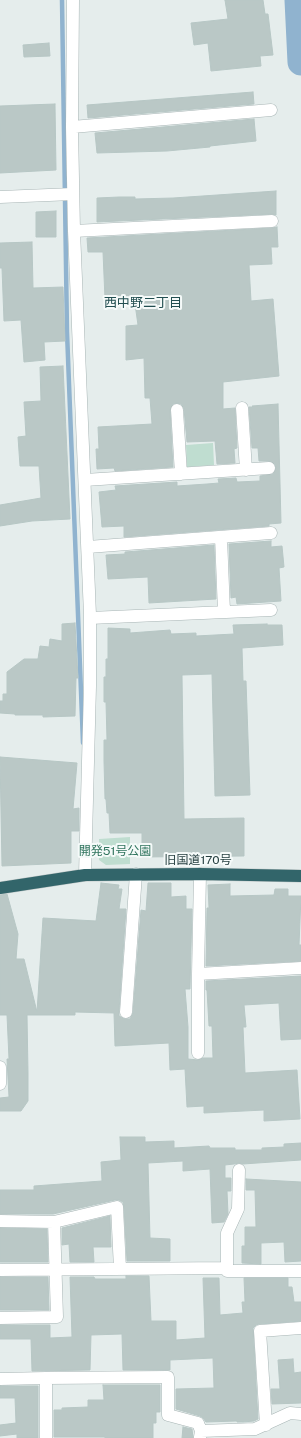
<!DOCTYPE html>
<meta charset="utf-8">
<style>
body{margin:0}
canvas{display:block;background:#e5edec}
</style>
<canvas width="301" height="1438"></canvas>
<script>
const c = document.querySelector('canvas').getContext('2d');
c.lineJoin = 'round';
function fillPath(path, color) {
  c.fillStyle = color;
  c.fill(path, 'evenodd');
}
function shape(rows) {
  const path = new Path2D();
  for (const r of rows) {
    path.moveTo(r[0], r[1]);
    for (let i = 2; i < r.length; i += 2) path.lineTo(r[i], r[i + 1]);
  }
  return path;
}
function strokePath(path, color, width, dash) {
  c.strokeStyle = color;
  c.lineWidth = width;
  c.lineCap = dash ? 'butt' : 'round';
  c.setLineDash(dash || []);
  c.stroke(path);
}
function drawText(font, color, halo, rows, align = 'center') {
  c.font = font + ' "Public Sans","Noto Sans JP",sans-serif';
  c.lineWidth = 4;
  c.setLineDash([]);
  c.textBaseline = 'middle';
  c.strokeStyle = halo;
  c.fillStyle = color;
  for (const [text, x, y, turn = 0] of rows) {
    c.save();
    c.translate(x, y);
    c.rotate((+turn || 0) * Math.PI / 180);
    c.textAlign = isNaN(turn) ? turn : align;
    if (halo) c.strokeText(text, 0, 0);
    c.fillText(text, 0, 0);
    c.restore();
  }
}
const green = shape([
 [213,443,214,465,187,467,186,445],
 [130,837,130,864,106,865,99,860,99,839]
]);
const stream = shape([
 [62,0,67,332,83,743]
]);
const river = shape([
 [298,0,301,62]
]);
const building = shape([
 [225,0,263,0,265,14,268,14,273,55,260,56,261,66,211,71,208,43,194,45,191,23,228,19,225,0],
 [49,43,50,56,24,57,23,45,49,43],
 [253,92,254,104,88,118,87,105,253,92],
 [55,104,56,170,0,173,0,106,55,104],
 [254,119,256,141,210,146,210,147,167,151,97,153,95,133,254,119],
 [276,191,276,215,272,214,97,222,97,198,119,197,135,197,135,199,173,198,276,191],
 [56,211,56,237,36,237,36,212,56,211],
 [277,227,278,247,271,247,272,264,249,265,251,301,273,299,279,376,223,382,223,409,235,408,237,448,234,449,235,463,217,464,215,441,187,442,184,409,181,404,177,403,173,404,170,410,173,467,115,471,114,468,97,469,96,449,99,449,98,427,152,424,150,398,145,398,144,358,126,360,126,326,138,325,134,297,105,299,103,252,88,252,87,238,272,228,277,227],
 [32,242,33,288,63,287,65,341,44,342,45,360,24,362,21,320,4,321,2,268,0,268,0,243,32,242],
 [63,366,70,519,32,521,0,526,0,505,41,498,39,466,20,466,18,437,26,436,24,402,41,401,40,367,63,366],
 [278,404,281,523,269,524,269,526,124,537,124,526,102,527,99,492,116,490,115,486,177,482,177,486,207,484,219,483,218,479,236,478,237,482,260,481,260,476,273,474,276,468,275,464,269,461,259,461,258,448,252,448,249,407,253,407,252,406,278,404],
 [271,541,271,547,282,546,284,567,279,568,281,601,237,604,236,597,231,598,229,544,271,541],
 [214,545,216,599,149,603,148,577,108,579,106,555,125,554,125,552,214,545],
 [75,623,78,678,76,678,75,716,43,717,43,715,15,715,15,714,0,713,0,701,3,701,3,694,7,694,7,672,24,659,38,659,40,646,49,647,50,639,62,641,62,624,75,623],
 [267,624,267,625,282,625,283,645,242,648,243,681,246,681,250,795,215,796,212,674,182,675,184,819,244,818,244,856,142,857,142,833,110,833,109,813,107,813,106,799,105,799,104,761,104,740,107,740,106,702,104,702,104,677,106,677,106,659,108,659,108,628,130,629,130,633,170,630,171,634,196,633,196,636,234,634,233,625,267,624],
 [0,757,77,763,73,809,79,808,79,831,71,831,71,863,2,866,0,757],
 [101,883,119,885,118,889,122,889,119,909,126,909,119,1011,119,1016,125,1019,130,1019,133,1013,141,910,146,911,148,883,171,883,171,897,186,896,186,909,192,909,190,989,185,989,188,1027,188,1059,198,1060,203,1058,213,1058,212,1026,209,1026,207,990,206,990,206,981,301,976,301,1039,281,1040,279,1003,244,1005,246,1027,243,1027,245,1073,297,1070,300,1119,264,1121,264,1110,204,1113,204,1106,187,1107,185,1069,170,1070,169,1043,115,1046,114,1013,75,1012,75,1015,27,1015,28,1073,28,1101,21,1111,0,1111,0,1098,9,1097,7,1059,9,1059,7,1015,0,1015,0,895,7,894,18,934,16,959,24,959,37,1012,43,918,96,921,101,883],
 [230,884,230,896,274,895,275,889,288,889,288,896,301,896,299,945,301,945,301,961,206,966,207,908,209,908,208,885,230,884],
 [120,1137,145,1137,145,1142,174,1141,174,1148,209,1146,210,1148,235,1148,235,1150,262,1150,262,1148,284,1147,284,1144,301,1143,301,1160,243,1164,239,1163,234,1164,225,1165,225,1178,231,1178,231,1191,227,1191,228,1214,224,1222,212,1223,210,1169,183,1171,183,1161,148,1163,150,1238,170,1239,170,1261,127,1261,124,1207,123,1202,119,1200,115,1200,53,1214,0,1214,0,1190,34,1190,34,1186,102,1181,101,1162,121,1160,120,1137],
 [246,1179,301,1182,301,1261,285,1262,284,1242,261,1243,261,1264,242,1263,242,1246,245,1246,245,1227,256,1227,255,1190,246,1190,246,1179],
 [110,1216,111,1247,93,1247,94,1262,70,1262,69,1244,62,1245,62,1228,110,1216],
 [0,1228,47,1229,48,1262,0,1262,0,1228],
 [126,1276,149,1276,151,1321,176,1321,176,1340,205,1338,203,1278,219,1278,220,1315,243,1313,242,1302,245,1302,244,1278,288,1278,288,1287,292,1287,294,1302,301,1302,301,1321,259,1324,256,1325,253,1328,258,1419,254,1421,243,1422,237,1422,237,1421,206,1422,203,1418,200,1416,176,1409,176,1389,214,1388,213,1358,170,1360,170,1370,123,1370,122,1334,91,1335,90,1370,32,1371,31,1339,0,1339,0,1325,50,1325,50,1338,72,1337,70,1277,94,1277,95,1279,126,1279,126,1276],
 [0,1277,48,1277,49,1310,0,1310,0,1277],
 [293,1359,294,1373,301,1372,301,1403,272,1404,271,1389,280,1389,278,1360,293,1359],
 [103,1385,160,1385,160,1412,156,1412,156,1423,153,1423,153,1438,105,1438,105,1437,54,1437,54,1410,62,1410,62,1408,88,1407,88,1400,104,1400,103,1385],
 [0,1386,38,1386,38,1438,17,1438,17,1434,0,1436,0,1425,16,1423,15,1398,0,1398,0,1386],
 [183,1427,192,1429,193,1438,182,1438,183,1427]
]);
const minor = shape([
 [73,0,72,127,74,231,90,615,90,686,85,875],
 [72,127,271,110],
 [0,197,73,194],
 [74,231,272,221],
 [242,408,246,470],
 [177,410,181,474],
 [85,480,269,468],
 [221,537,224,612],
 [88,547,271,533],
 [90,618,271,610],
 [198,974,301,968],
 [126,1012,136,874],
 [198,1053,198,974,200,874],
 [0,1067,0,1084],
 [239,1170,238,1209,227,1233,227,1271,301,1271],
 [0,1221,54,1222,117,1207,120,1269],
 [0,1270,227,1268],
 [0,1318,57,1317,54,1222],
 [46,1378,168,1377,168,1415,198,1423,201,1431],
 [0,1379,46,1378,46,1438],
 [266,1425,260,1331,301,1328],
 [200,1437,201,1431,255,1429,290,1413,301,1414]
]);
const highway = shape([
 [0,888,85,875,200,874,301,876]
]);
const parkNames = [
 ["開発51号公園",115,851]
];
const streetNames = [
 ["旧国道170号",198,860]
];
const neighbourhoodNames = [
 ["西中野二丁目",143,303]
];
fillPath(green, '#bfddd0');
strokePath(stream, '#90b3cf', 4.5);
strokePath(river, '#90b3cf', 27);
fillPath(building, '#bac8c6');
strokePath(building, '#b7c7c5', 1);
strokePath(minor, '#a8b5b5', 13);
strokePath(highway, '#c2c9c9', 13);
strokePath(minor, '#fff', 12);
strokePath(highway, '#32656a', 12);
drawText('12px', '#30745e', '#f5faf9', parkNames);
drawText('12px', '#253e3f', '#f5faf9', streetNames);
drawText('13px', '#214e50', '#f5faf9', neighbourhoodNames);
</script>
